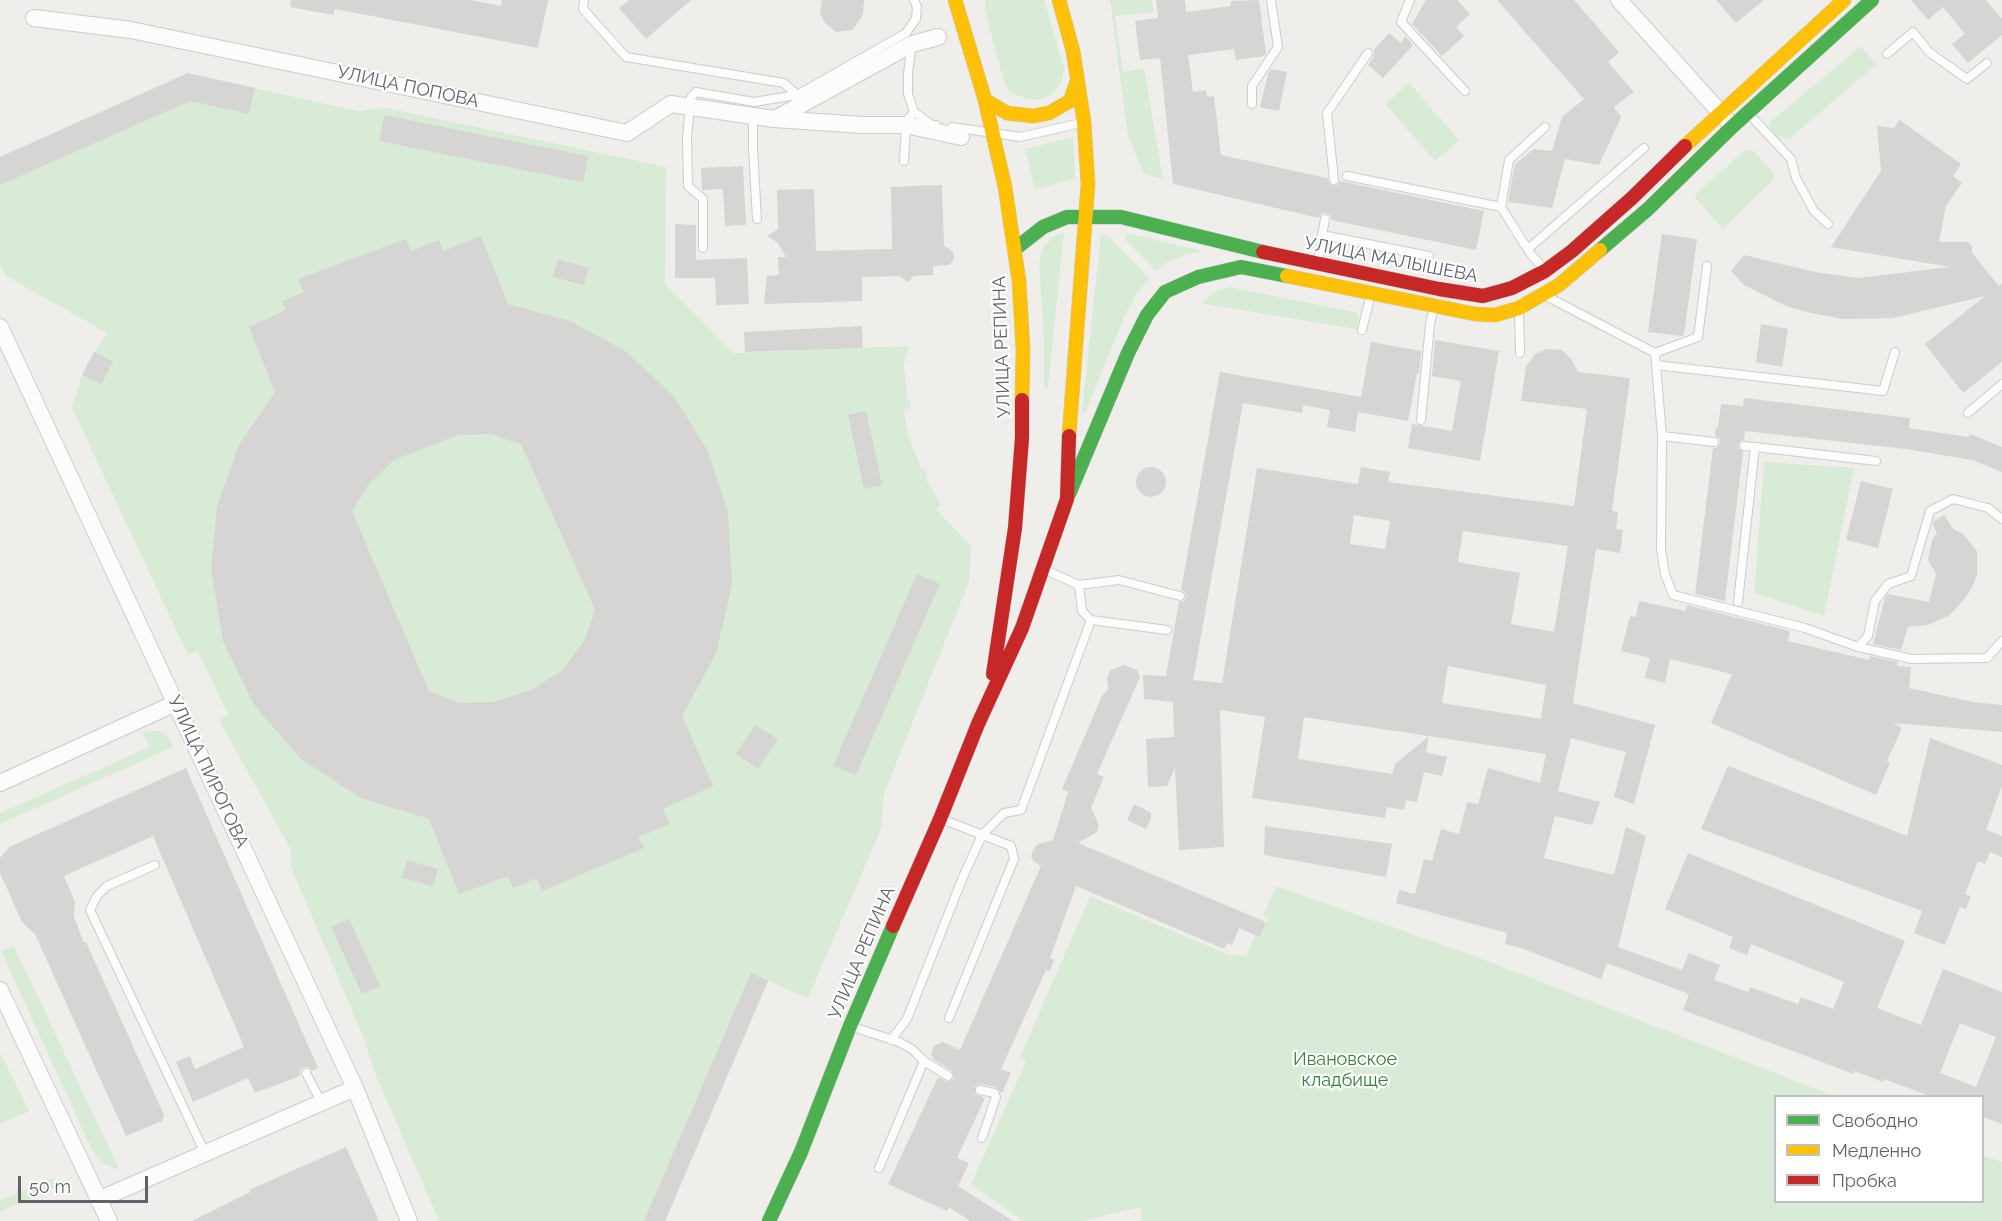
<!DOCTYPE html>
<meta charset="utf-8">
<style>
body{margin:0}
#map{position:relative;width:2002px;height:1221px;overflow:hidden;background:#efeeea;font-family:Raleway,sans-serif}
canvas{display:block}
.legend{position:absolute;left:1774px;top:1095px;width:210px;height:108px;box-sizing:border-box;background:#fff;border:2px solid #bfc1c3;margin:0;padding:8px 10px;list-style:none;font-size:18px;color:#5f6368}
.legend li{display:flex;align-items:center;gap:12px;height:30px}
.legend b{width:30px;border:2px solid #bfc1c3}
.scale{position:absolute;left:18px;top:1176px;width:130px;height:27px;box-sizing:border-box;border:3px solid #5f6368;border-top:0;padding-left:8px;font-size:18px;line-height:21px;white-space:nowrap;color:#5f6368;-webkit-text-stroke:4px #fff;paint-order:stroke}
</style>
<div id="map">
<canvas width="2002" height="1221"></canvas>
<ul class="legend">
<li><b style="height:8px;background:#4caf50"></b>Свободно</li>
<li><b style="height:8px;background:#ffc107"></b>Медленно</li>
<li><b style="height:8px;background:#c62828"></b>Пробка</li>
</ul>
<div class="scale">50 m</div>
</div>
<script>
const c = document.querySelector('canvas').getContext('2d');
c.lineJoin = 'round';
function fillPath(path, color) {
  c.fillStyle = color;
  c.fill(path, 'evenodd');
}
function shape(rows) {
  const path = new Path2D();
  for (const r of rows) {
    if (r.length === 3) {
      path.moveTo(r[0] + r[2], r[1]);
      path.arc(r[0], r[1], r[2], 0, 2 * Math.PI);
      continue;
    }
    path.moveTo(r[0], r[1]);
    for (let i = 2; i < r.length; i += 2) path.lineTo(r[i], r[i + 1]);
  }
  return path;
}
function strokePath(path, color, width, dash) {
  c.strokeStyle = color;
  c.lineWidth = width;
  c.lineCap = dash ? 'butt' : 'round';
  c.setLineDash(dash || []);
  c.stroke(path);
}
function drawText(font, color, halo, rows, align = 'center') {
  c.font = font + ' Raleway,sans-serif';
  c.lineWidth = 4.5;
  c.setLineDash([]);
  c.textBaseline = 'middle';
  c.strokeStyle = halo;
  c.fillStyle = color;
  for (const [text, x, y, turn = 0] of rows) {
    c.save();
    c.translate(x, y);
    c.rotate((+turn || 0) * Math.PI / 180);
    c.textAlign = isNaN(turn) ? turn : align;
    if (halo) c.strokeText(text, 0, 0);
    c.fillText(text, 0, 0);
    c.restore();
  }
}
const green = shape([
 [985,0,1044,0,1064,68,1062,80,1057,89,1049,96,1038,100,1024,98,1010,92,1003,79,985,10],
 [1110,0,1152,0,1154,12,1115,16,1123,72,1144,68,1163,179,1144,174,1128,136],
 [1861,46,1876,65,1789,139,1773,135,1769,123],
 [188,73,357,111,386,108,666,167,665,284,733,353,909,346,904,365,907,399,910,399,911,408,904,409,908,436,922,470,925,469,928,477,926,479,941,505,936,509,971,546,969,582,884,794,881,829,808,998,768,981,665,1221,439,1221,374,1071,365,1041,291,867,290,848,219,720,228,715,202,660,197,651,188,655,72,408,82,375,94,352,107,333,6,276,0,264,0,157],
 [1409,83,1459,140,1435,161,1385,104],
 [1073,137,1075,178,1035,190,1025,149],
 [1745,150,1753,150,1773,172,1773,180,1723,229,1694,196],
 [1064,232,1048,388,1044,387,1044,340,1039,263,1043,248,1052,237],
 [1127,233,1202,251,1184,255,1167,262,1156,271,1126,241],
 [1101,234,1108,236,1149,278,1137,293,1125,315,1085,413,1082,412],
 [1229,287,1359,313,1356,329,1201,303,1213,293],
 [1764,462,1854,468,1824,616,1754,593],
 [149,731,160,731,167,735,173,747,0,824,0,813,150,747,143,733],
 [1276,886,1477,957,1834,1096,1776,1096,1776,1202,1982,1202,1983,1155,2002,1162,2002,1221,1141,1221,1141,1207,1083,1221,1023,1221,971,1184,1026,1061,1020,1057,1090,896,1229,955,1246,956,1255,935,1260,937,1268,918,1263,916],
 [14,946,119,1169,105,1165,93,1152,1,951],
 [0,1052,29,1111,0,1124],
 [52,1178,56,1187,0,1212,0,1201]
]);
const building = shape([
 [291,0,471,0,501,6,502,0,548,0,538,48,335,9,333,15,290,7],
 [629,0,691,0,646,39,619,8],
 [822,0,864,0,863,15,852,30,836,32,825,23,820,13],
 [1156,0,1185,0,1186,12,1231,6,1231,1,1259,0,1266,54,1264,56,1236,60,1234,49,1188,55,1193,92,1206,90,1207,97,1214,96,1221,155,1327,178,1332,186,1337,185,1340,181,1484,211,1476,250,1331,220,1331,216,1327,213,1322,213,1319,218,1173,184,1160,58,1140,60,1135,21,1158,18],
 [1426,0,1457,0,1470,14,1456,27,1464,36,1442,56,1412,24],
 [1497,0,1574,0,1619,52,1608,62,1634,92,1614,107,1621,117,1599,165,1565,159,1552,208,1508,202,1515,164,1534,149,1552,151,1562,117,1584,99],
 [1716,0,1764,0,1736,23],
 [1911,0,1986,0,2002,19,2002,35,1968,63,1952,44,1965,34,1943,7,1928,20],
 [1389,33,1401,43,1405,36,1413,45,1383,78,1368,65,1374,56,1374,50],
 [1271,69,1287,72,1279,111,1260,107,1268,74],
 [188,73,255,88,249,114,190,101,0,185,0,157],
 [384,115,588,156,583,182,379,141],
 [1900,120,1961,164,1953,176,1962,183,1946,206,1939,242,1967,242,1972,246,1972,253,1999,286,2002,283,2002,362,1963,393,1925,344,1985,296,1893,318,1843,319,1811,313,1786,306,1744,285,1731,271,1744,255,1815,272,1858,278,1950,267,1831,247,1881,171,1877,126,1894,128],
 [743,166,746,225,725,226,723,189,702,190,701,168],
 [942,185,944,246,951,250,954,255,953,261,949,265,933,266,933,275,914,276,908,282,899,276,862,277,862,301,764,304,767,276,779,275,778,257,786,257,778,243,767,236,778,229,777,190,814,189,816,251,892,249,891,187],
 [675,224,696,225,696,260,747,258,749,304,716,305,715,278,675,278],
 [1662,234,1697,239,1684,335,1681,336,1648,332],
 [481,236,508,304,570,321,627,352,674,397,708,451,728,512,732,584,716,654,682,716,713,786,663,809,670,824,638,837,644,848,542,891,537,878,513,888,508,876,459,894,429,819,361,798,301,759,254,705,223,641,211,570,217,506,239,445,275,392,249,327,286,310,282,301,304,292,298,279,406,239,411,251,439,240,443,251],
 [491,434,521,444,595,610,585,639,563,670,531,690,495,702,460,703,429,691,352,511,370,483,394,460,458,435],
 [558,259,589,268,584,285,553,277],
 [1761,324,1788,329,1782,367,1756,362],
 [862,326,863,348,745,352,744,332],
 [1435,340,1499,351,1480,461,1408,448,1412,424,1452,431,1461,381,1432,376],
 [1371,342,1421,351,1419,373,1417,373,1408,421,1358,412,1355,432,1327,427,1330,410,1303,405,1302,413,1243,403,1193,680,1222,683,1257,468,1358,484,1361,467,1390,472,1388,482,1574,506,1587,409,1521,401,1526,367,1535,354,1547,349,1562,350,1571,359,1578,372,1630,378,1612,511,1618,512,1616,529,1623,530,1620,553,1596,549,1573,703,1655,725,1634,804,1614,797,1626,752,1571,738,1558,791,1600,802,1592,825,1555,816,1544,858,1614,875,1626,827,1646,836,1618,947,1682,970,1689,953,1720,965,1714,980,1748,992,1750,987,1798,1004,1801,997,1833,1009,1844,982,1751,944,1747,955,1729,948,1733,937,1665,909,1688,853,1905,941,1877,1008,1921,1025,1943,969,2002,992,2002,1124,1983,1117,1983,1096,1930,1096,1884,1079,1883,1082,1855,1071,1854,1074,1683,1010,1689,994,1607,963,1601,979,1524,949,1505,944,1507,933,1396,903,1399,890,1415,894,1424,859,1432,861,1441,829,1459,834,1467,802,1478,804,1488,768,1540,783,1546,754,1429,736,1426,752,1447,757,1442,776,1424,772,1417,802,1406,800,1404,810,1387,807,1385,818,1252,798,1265,717,1220,710,1224,847,1179,850,1175,768,1167,786,1148,787,1146,739,1174,737,1173,702,1144,699,1143,675,1166,676,1179,602,1184,601,1186,597,1185,592,1181,590,1220,372,1361,397],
 [1354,515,1390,521,1385,549,1350,544],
 [1463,531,1568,546,1554,632,1511,624,1520,573,1458,562],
 [1448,666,1546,685,1541,719,1442,703],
 [1304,717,1342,723,1429,736,1395,764,1392,774,1298,759],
 [1960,1023,1996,1037,1976,1087,1940,1073],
 [94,352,113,362,101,384,82,375],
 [1744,398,1910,418,1909,428,1968,437,1970,434,2002,447,2002,472,1972,460,1906,449,1745,431,1744,440,1741,441,1738,445,1739,449,1743,452,1725,601,1695,594,1713,448,1717,448,1720,443,1720,439,1715,436,1716,427,1718,428,1721,404,1743,406],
 [866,411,882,485,864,489,848,415],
 [1151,482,15],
 [1861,481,1893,489,1878,548,1846,540],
 [1944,515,1954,530,1962,533,1977,551,1977,574,1973,585,1966,597,1950,615,1928,625,1908,627,1901,650,1873,644,1885,598,1888,594,1929,602,1936,574,1928,560,1932,540,1937,533,1933,525,1933,522],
 [917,574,940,584,856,775,833,766],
 [1639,601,1686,611,1687,605,1790,631,1788,641,1869,660,1870,656,1898,662,1897,666,1911,667,1909,688,1973,702,2002,705,2002,732,1893,723,1902,728,1887,761,1890,763,1876,795,1711,723,1732,674,1670,659,1665,683,1645,678,1650,658,1621,651,1630,616,1636,617],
 [1124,665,1137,670,1140,677,1097,774,1104,777,1091,808,1099,825,1097,832,1078,843,1266,922,1260,937,1239,928,1232,945,1227,943,1224,949,1076,886,1050,958,1054,960,1050,971,1046,970,1001,1069,1011,1073,1002,1093,995,1087,981,1084,975,1086,975,1094,985,1098,957,1158,969,1163,958,1186,1013,1221,970,1221,949,1207,947,1211,888,1184,938,1077,947,1082,954,1079,952,1071,934,1060,931,1054,934,1046,943,1042,960,1050,1041,866,1034,862,1031,856,1033,850,1038,844,1053,840,1068,792,1062,789,1102,696,1108,689,1107,677,1111,670],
 [755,725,778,739,758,769,736,754],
 [1930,738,2002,765,2002,785,1986,830,2002,836,2002,857,1990,852,1985,864,1978,861,1965,894,1971,896,1966,909,1960,907,1945,945,1914,933,1922,911,1701,829,1728,766,1907,836],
 [186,768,318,1068,312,1071,309,1067,304,1067,300,1070,300,1076,255,1093,248,1078,193,1102,176,1062,190,1056,195,1069,244,1047,153,836,64,876,75,902,74,917,84,943,86,942,164,1115,162,1121,126,1136,35,934,22,922,0,873,0,858,9,847],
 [1134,804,1151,813,1151,818,1146,829,1127,820],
 [1265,826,1392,844,1386,877,1264,855],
 [407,860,438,869,433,886,402,878],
 [349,919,380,986,362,994,331,927],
 [751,973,768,981,665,1221,644,1221],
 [346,1147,379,1221,192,1221,250,1192,249,1190]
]);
const lane = shape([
 [584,0,583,9,626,57,784,83,797,95],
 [1410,0,1401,22,1465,91],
 [1887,54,1913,32,1929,52,1967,79,1987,63],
 [1252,104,1252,86,1278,47,1271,0],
 [914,112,932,125,936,125],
 [1749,114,1791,159,1796,178,1814,211,1828,224],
 [753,115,753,149,757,219],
 [952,127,1020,137,1081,123],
 [1545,127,1509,160,1501,207,1530,253,1545,270],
 [904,161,906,125,908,119,914,112,908,94,908,73,912,44],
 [1347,176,1501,207],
 [1334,180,1327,113,1368,53],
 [1322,235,1429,256],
 [703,248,703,199,688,186,687,137,691,97,696,92,754,102,797,95,906,33,916,19,917,7,914,0],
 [1528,249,1644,148],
 [1317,263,1322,244,1322,235,1325,219],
 [1548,297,1655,353,1662,436,1661,549,1665,574,1673,595,1805,628,1858,647,1912,659,1987,658,2002,641],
 [1519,311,1520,353],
 [1362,330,1371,294],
 [1655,353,1698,337,1707,266],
 [1656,365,1883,391,1895,352],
 [1968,413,2002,384],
 [1421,420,1430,324,1434,307],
 [1662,436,1714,442],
 [1755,447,1876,461],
 [1045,570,1079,585,1119,580,1180,596],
 [1738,602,1755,447,1744,446],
 [1091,620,1167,630],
 [1858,647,1868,636,1875,601,1888,584,1911,576,1930,511,1953,499,1988,508,2002,519],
 [944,820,1011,846,1014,859,949,1018],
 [155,865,107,886,97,896,90,910,205,1153],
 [853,1027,899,1042,912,1049,924,1061,879,1168],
 [891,1040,907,1019,963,877,982,835,1004,813,1021,810,1091,620,1082,611,1079,585],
 [924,1061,948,1076],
 [306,1073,321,1102],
 [980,1090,994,1093,996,1097,982,1138]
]);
const street = shape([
 [1619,0,1727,120],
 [34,18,131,30,627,133,671,104,774,119,862,125,906,125,961,137],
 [775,119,912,44,938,37],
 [0,327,355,1088,409,1221],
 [0,783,176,703],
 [0,990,109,1221],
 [98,1200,355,1088]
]);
const fast = shape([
 [1015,249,1043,227,1067,217,1121,217,1263,252],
 [1600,250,1648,209,1733,126,1872,0],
 [1069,494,1128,353,1147,315,1165,292,1198,277,1241,267,1287,276],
 [769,1221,801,1152,850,1026,893,926]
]);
const slow = shape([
 [955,0,985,100,1005,187,1019,281,1023,349,1022,400],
 [1059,0,1073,51,1084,122,1088,184,1069,436],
 [985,100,1007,113,1033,116,1049,113,1070,101,1077,81],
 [1685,146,1844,0],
 [1287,276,1475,314,1495,315,1519,308,1559,285,1600,250]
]);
const jam = shape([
 [1263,252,1439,289,1483,296,1512,288,1545,271,1572,251,1632,198,1685,146],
 [993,674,1015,528,1022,438,1022,400],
 [893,926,940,819,978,724,1022,628,1067,499,1069,436]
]);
const streetNames = [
 ["УЛИЦА ПОПОВА",408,87,12],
 ["УЛИЦА МАЛЫШЕВА",1391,260,11],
 ["УЛИЦА РЕПИНА",1002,347,-92],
 ["УЛИЦА ПИРОГОВА",208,772,65],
 ["УЛИЦА РЕПИНА",862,953,-67]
];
const parkNames = [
 ["Ивановское",1345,1060],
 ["кладбище",1345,1081]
];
fillPath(green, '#d8ebd6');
fillPath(building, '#d6d5d3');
strokePath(lane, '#cbcccc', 10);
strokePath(street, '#cbcccc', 18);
strokePath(fast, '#cacacb', 15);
strokePath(slow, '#cacacb', 15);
strokePath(jam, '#cacacb', 15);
strokePath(lane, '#fdfcfc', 8);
strokePath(street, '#fdfcfc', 16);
strokePath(fast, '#4caf50', 14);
strokePath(slow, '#ffc107', 14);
strokePath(jam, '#c62828', 14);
drawText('18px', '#5f6368', '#fff', streetNames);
drawText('18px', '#348238', '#fff', parkNames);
</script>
